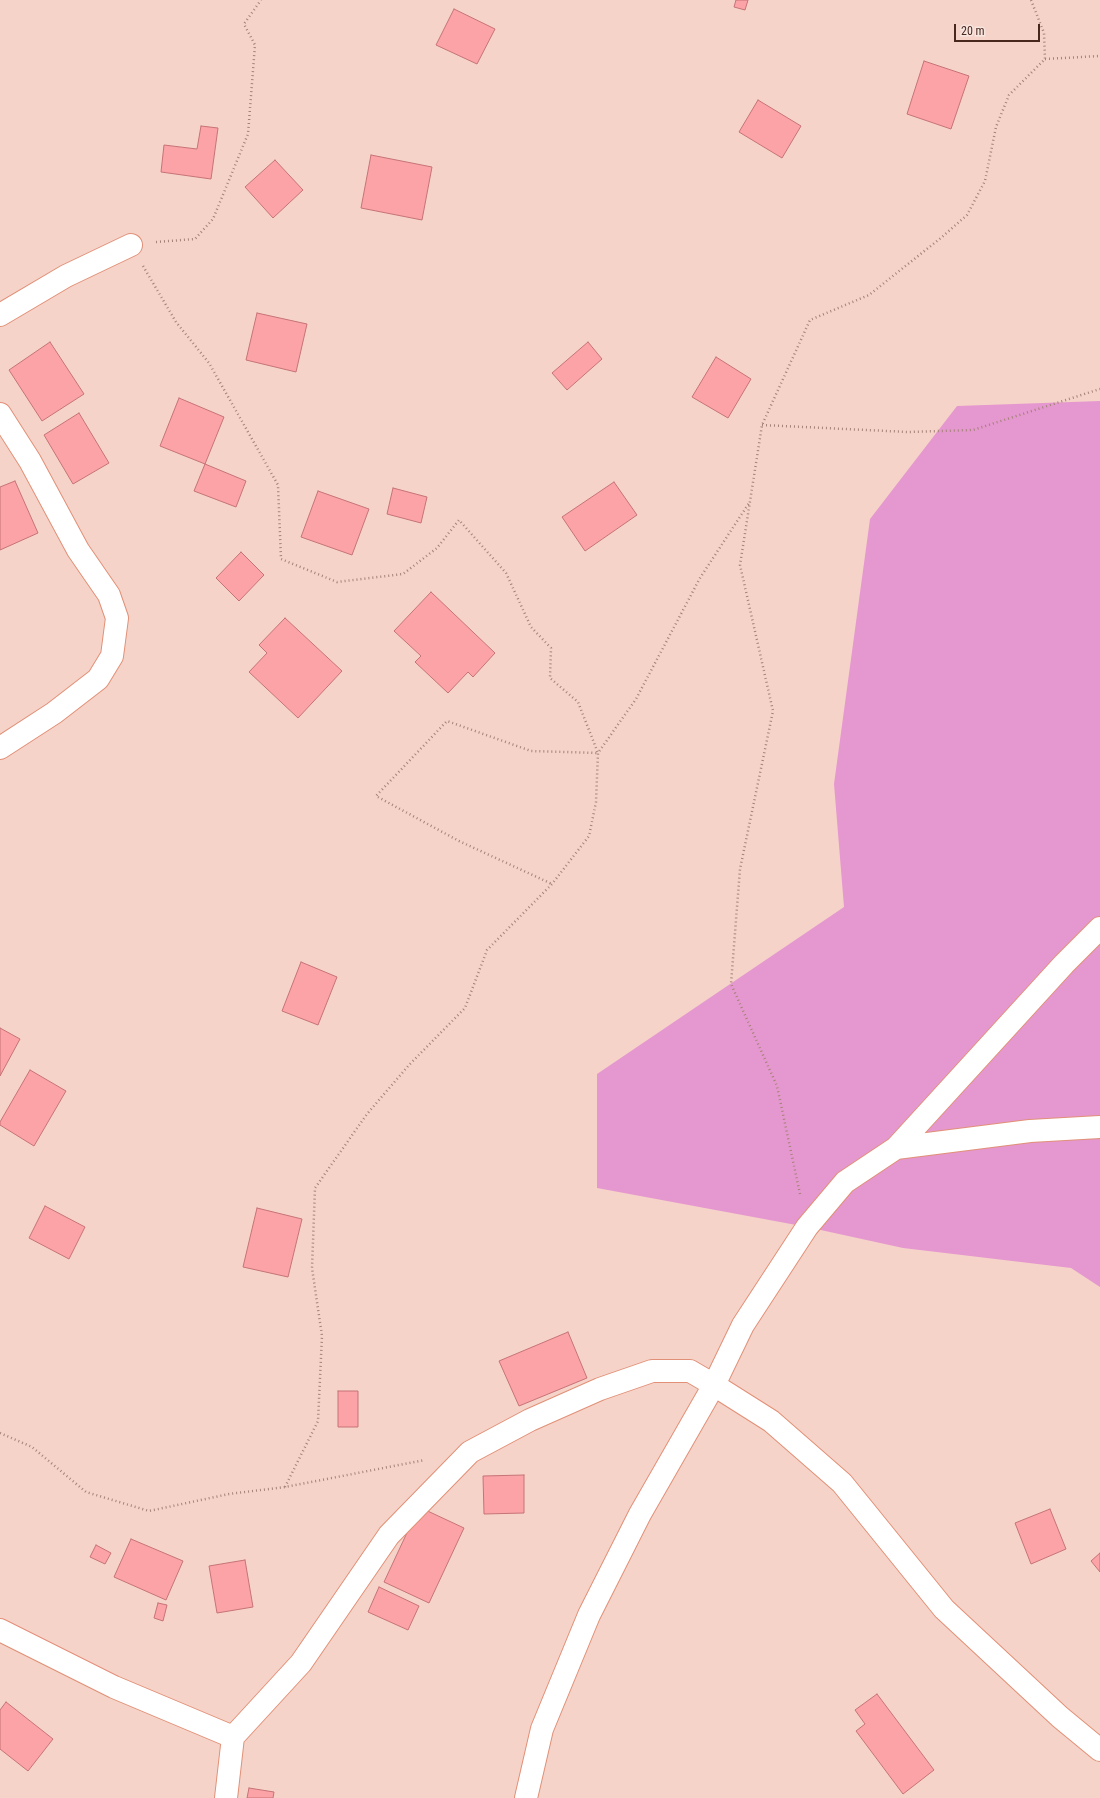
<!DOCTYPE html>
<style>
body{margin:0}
#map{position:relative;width:1100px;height:1798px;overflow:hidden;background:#f6d3c9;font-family:"Roboto Condensed",sans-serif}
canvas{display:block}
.scale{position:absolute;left:954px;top:24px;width:86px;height:18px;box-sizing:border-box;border:2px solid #48271d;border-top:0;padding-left:5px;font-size:12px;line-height:14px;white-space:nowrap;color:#48271d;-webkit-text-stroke:3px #f7e5e0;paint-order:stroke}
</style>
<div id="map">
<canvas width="1100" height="1798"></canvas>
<div class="scale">20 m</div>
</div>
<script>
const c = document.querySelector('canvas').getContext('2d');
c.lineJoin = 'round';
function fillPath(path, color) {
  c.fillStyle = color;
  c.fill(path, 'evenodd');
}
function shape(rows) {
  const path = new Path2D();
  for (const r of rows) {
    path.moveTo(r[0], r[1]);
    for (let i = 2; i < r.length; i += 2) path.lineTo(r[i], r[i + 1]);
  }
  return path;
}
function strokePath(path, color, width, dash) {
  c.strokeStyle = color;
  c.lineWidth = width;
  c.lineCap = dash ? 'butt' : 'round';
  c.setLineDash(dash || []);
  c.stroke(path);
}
const green = shape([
 [1100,401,1100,1287,1071,1268,903,1248,807,1227,597,1188,597,1074,844,907,834,784,870,519,957,406]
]);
const building = shape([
 [736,0,748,0,745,10,734,7,736,0],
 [454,9,495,29,477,64,436,45,454,9],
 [924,61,969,76,951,129,907,114,924,61],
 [758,100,801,126,782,158,739,132,758,100],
 [201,126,218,128,211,179,161,172,164,145,197,149,201,126],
 [371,155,432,167,422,220,361,208,371,155],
 [275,160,303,190,273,218,245,187,275,160],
 [257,313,307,324,296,372,246,360,257,313],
 [50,342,84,394,42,421,9,370,50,342],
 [588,342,602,359,567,390,552,373,588,342],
 [716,357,751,379,728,418,692,397,716,357],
 [179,398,224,417,205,464,160,446,179,398],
 [79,413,109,463,73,484,44,435,79,413],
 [205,464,246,481,236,507,194,491,205,464],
 [15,481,38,533,0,550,0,487,15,481],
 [614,482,637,515,585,551,562,517,614,482],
 [393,488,427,497,421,523,387,514,393,488],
 [318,491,369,509,352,555,301,537,318,491],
 [241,552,264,575,239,601,216,578,241,552],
 [431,592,495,653,473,677,468,672,448,693,415,662,421,656,394,631,431,592],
 [285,618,342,671,298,718,249,672,267,653,259,645,285,618],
 [301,962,337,977,318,1025,282,1011,301,962],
 [0,1028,20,1039,0,1076,0,1028],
 [30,1070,66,1091,34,1146,0,1125,0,1122,30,1070],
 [45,1206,85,1227,69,1259,29,1238,45,1206],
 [257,1208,302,1219,288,1277,243,1267,257,1208],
 [568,1332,587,1378,519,1406,499,1361,568,1332],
 [338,1391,358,1391,358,1427,338,1427,338,1391],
 [524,1475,524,1513,484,1514,483,1476,524,1475],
 [419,1507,464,1528,429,1603,384,1582,419,1507],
 [1050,1509,1066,1549,1031,1564,1015,1523,1050,1509],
 [131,1539,183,1561,166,1600,114,1577,131,1539],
 [96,1545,111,1553,105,1564,90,1557,96,1545],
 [1100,1553,1100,1572,1091,1561,1100,1553],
 [245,1560,253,1607,217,1613,209,1566,245,1560],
 [379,1587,419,1606,408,1630,368,1612,379,1587],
 [158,1603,167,1605,163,1621,154,1618,158,1603],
 [877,1694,934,1770,903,1794,856,1731,865,1724,855,1710,877,1694],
 [6,1702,53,1739,28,1771,0,1749,0,1710,6,1702],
 [249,1788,274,1792,273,1798,247,1798,249,1788]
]);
const path = shape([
 [1045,59,1100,56],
 [156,242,195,239,213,219,248,134,255,45,244,24,261,0],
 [143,266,176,322,209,363,278,485,281,559,337,582,403,574,437,548,459,520,506,573,531,627,551,648,550,678,578,702,598,753,531,751,447,721,376,796,459,841,552,884],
 [762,425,908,432,973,430,1100,389],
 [800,1194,777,1086,731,984,740,869,773,711,740,565,762,425,810,320,869,295,942,237,967,215,985,181,996,127,1009,95,1045,59,1044,33,1031,0],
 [0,1433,32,1447,86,1492,149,1511,229,1494,285,1487,425,1460],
 [285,1487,318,1421,322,1336,312,1268,315,1188,367,1114,409,1065,465,1008,487,950,552,884,589,836,596,802,598,753,636,699,700,578,749,503]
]);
const street = shape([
 [0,315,66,276,131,245],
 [0,414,30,461,78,550,109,595,117,618,112,656,98,679,54,713,0,748],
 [896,1148,1064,964,1100,928],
 [0,1630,114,1687,233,1737],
 [226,1798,233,1737,301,1663,389,1535,470,1452,530,1420,600,1389,652,1371,690,1371,714,1385,771,1421,842,1483,944,1609,1060,1717,1100,1750],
 [526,1798,542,1729,589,1615,640,1514,714,1385,743,1325,807,1227,845,1182,896,1148,1030,1131,1100,1127]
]);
fillPath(green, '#e598cf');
fillPath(building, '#fba3a6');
strokePath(building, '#c67376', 1);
strokePath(street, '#e19077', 24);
strokePath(path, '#a58278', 2.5, [1, 3]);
strokePath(street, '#fff', 22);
</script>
